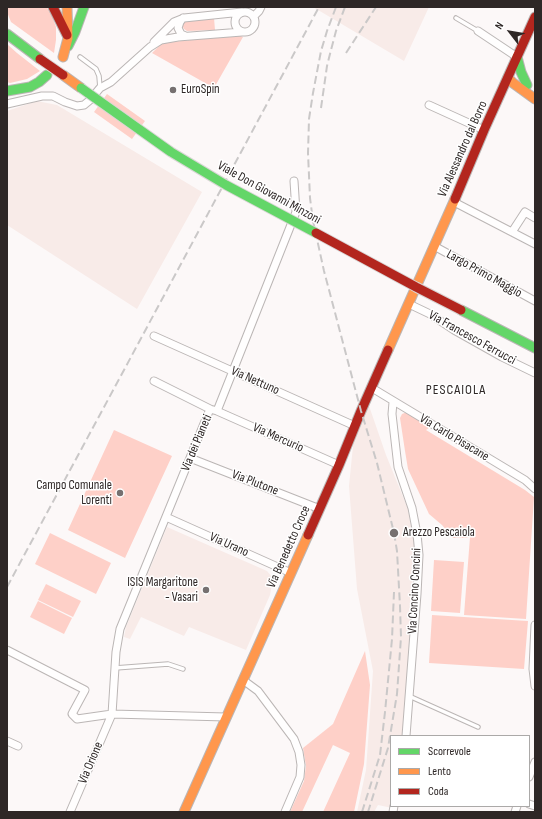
<!DOCTYPE html>
<style>
body{margin:0}
#map{position:relative;width:542px;height:819px;overflow:hidden;background:#fcf8f8;font-family:"Sofia Sans Condensed",sans-serif}
canvas{display:block}
.frame{position:absolute;inset:0;border:8px solid #2e2726;pointer-events:none}
.legend{position:absolute;left:390px;top:735px;width:140px;height:72px;box-sizing:border-box;background:#fff;border:1px solid #aba9a8;margin:0;padding:5px 7px;list-style:none;font-size:12px;color:#2e2726}
.legend li{display:flex;align-items:center;gap:8px;height:20px}
.legend b{width:20px;border:1px solid #aba9a8}
.north{position:absolute;left:490px;top:12px;width:40px;height:40px;-webkit-text-stroke:3px #fff;paint-order:stroke;rotate:301deg;font-size:11px;font-weight:700;line-height:16px;text-align:center;color:#2e2726}
.north::after{content:'';display:block;margin:auto;width:14px;height:18px;background:#2e2726;clip-path:polygon(50% 0,100% 100%,50% 72%,0 100%)}
</style>
<div id="map">
<canvas width="542" height="819"></canvas>
<div class="frame"></div>
<ul class="legend">
<li><b style="height:5px;background:#63d668"></b>Scorrevole</li>
<li><b style="height:5px;background:#ff974d"></b>Lento</li>
<li><b style="height:5px;background:#b3261e"></b>Coda</li>
</ul>
<div class="north">N</div>
</div>
<script>
const c = document.querySelector('canvas').getContext('2d');
c.lineJoin = 'round';
function fillPath(path, color) {
  c.fillStyle = color;
  c.fill(path, 'evenodd');
}
function shape(rows) {
  const path = new Path2D();
  for (const r of rows) {
    if (r.length === 3) {
      path.moveTo(r[0] + r[2], r[1]);
      path.arc(r[0], r[1], r[2], 0, 2 * Math.PI);
      continue;
    }
    path.moveTo(r[0], r[1]);
    for (let i = 2; i < r.length; i += 2) path.lineTo(r[i], r[i + 1]);
  }
  return path;
}
function strokePath(path, color, width, dash) {
  c.strokeStyle = color;
  c.lineWidth = width;
  c.lineCap = dash ? 'butt' : 'round';
  c.setLineDash(dash || []);
  c.stroke(path);
}
function drawText(font, color, halo, rows, align = 'center') {
  c.font = font + ' "Sofia Sans Condensed",sans-serif';
  c.lineWidth = 3;
  c.setLineDash([]);
  c.textBaseline = 'middle';
  c.strokeStyle = halo;
  c.fillStyle = color;
  for (const [text, x, y, turn = 0] of rows) {
    c.save();
    c.translate(x, y);
    c.rotate((+turn || 0) * Math.PI / 180);
    c.textAlign = isNaN(turn) ? turn : align;
    if (halo) c.strokeText(text, 0, 0);
    c.fillText(text, 0, 0);
    c.restore();
  }
}
const built = shape([
 [313,7,429,7,404,61],
 [37,101,57,105,202,192,137,309,7,225,7,111],
 [367,400,386,455,408,509,415,549,415,576,403,736,391,736,391,806,392,808,378,805,374,812,357,812,366,770,373,671,357,589,349,486,355,426],
 [167,527,267,571,273,578,270,595,246,650,189,627,184,636,141,617,130,639,124,637,126,627]
]);
const green = shape([
 [7,7,46,7,51,13,56,27,56,40,54,53,11,22,7,12],
 [214,18,215,30,187,31,184,29,183,27,183,23,185,20],
 [238,35,243,37,214,88,152,53,162,43],
 [7,44,17,53,40,71,27,79,10,83,7,82],
 [107,94,145,121,132,139,94,112],
 [407,412,428,425,429,428,426,430,525,490,534,497,526,619,464,615,470,537,464,538,453,538,442,525,429,514,408,469,405,451,400,418,402,414],
 [114,430,172,456,125,558,68,530],
 [50,533,111,563,96,594,35,564],
 [434,560,464,562,460,613,431,611],
 [46,584,81,601,73,617,38,600],
 [38,601,72,618,64,634,30,617],
 [432,615,528,621,524,669,429,663],
 [365,651,370,685,364,764,354,812,323,812,350,753,333,745,302,812,290,812,304,781,306,766,303,748,333,724]
]);
const lane = shape([
 [456,18,478,31],
 [80,57,96,69,99,76,100,88],
 [115,668,168,664,183,669],
 [409,696,478,727]
]);
const street = shape([
 [245,22,10],
 [254,16,259,11,261,7],
 [183,18,180,22,178,28,181,34,185,36],
 [478,31,517,57],
 [154,42,174,22,184,18,242,12],
 [7,104,42,96,53,96,65,102,77,106,84,105,90,100,100,88,111,82,150,47,161,40,178,37,242,32],
 [429,105,484,130],
 [454,202,535,244],
 [512,232,525,212,535,218],
 [434,246,535,301],
 [409,304,430,314,454,330,502,357,535,373],
 [154,336,355,426],
 [154,381,210,409],
 [372,388,525,480,535,489],
 [393,402,392,414,398,467,412,508,417,534,419,555,417,594,406,736],
 [217,411,339,465],
 [190,458,320,509],
 [166,517,291,573],
 [535,625,533,669,535,686],
 [7,650,85,690,72,714,77,719,112,714,226,717],
 [243,680,258,691,294,739,299,752,301,765,300,777,285,812],
 [7,741,18,746],
 [529,777,535,762],
 [529,804,535,806],
 [70,812,112,714,116,652,120,629,210,409,217,411,296,212,294,181],
 [393,812,394,806],
 [515,812,517,806]
]);
const fast = shape([
 [7,34,40,59],
 [68,46,75,32,84,7],
 [517,57,521,72,527,85],
 [7,91,30,87,39,82,47,75],
 [461,310,535,348]
]);
const slow = shape([
 [63,57,68,38,67,7],
 [63,75,81,88],
 [508,78,513,83,535,99],
 [388,350,455,199],
 [184,812,308,535]
]);
const jam = shape([
 [53,7,67,35],
 [455,199,484,130,535,17],
 [308,535,339,465,361,411,388,350]
]);
const rail = shape([
 [336,7,327,31,321,51,313,93,309,119,308,153,310,198,313,221,324,271,361,411,377,463,394,533,397,551,400,606,401,637,397,694,388,748,368,812],
 [346,53,376,7],
 [321,108,327,66,331,50,336,31,345,7],
 [7,587,124,370,319,7],
 [362,812,380,755,385,712,392,639,394,592]
]);
const fastBridge = shape([
 [81,88,171,152,226,185,316,233]
]);
const jamBridge = shape([
 [40,59,63,75],
 [316,233,416,287,461,310]
]);
const markers = [
 [173,90,4,"#767070"],
 [120,493,4,"#767070"],
 [394,533,5,"#767070"],
 [206,590,4,"#767070"]
];
const poiNames = [
 ["EuroSpin",181,90],
 ["Campo Comunale",112,486,"right"],
 ["Lorenti",112,501,"right"],
 ["Arezzo Pescaiola",403,533],
 ["ISIS Margaritone",198,583,"right"],
 ["- Vasari",198,598,"right"]
];
const streetNames = [
 ["Via Alessandro dal Borro",463,149,-66],
 ["Viale Don Giovanni Minzoni",269,193,29],
 ["Largo Primo Maggio",484,274,29],
 ["Via Francesco Ferrucci",472,338,29],
 ["Via Nettuno",255,381,24],
 ["Via Mercurio",278,438,24],
 ["Via Carlo Pisacane",454,438,31],
 ["Via dei Pianeti",197,443,-67],
 ["Via Plutone",255,483,21],
 ["Via Urano",229,545,24],
 ["Via Benedetto Croce",289,547,-66],
 ["Via Concino Concini",415,591,-87],
 ["Via Orione",91,763,-67]
];
const neighbourhoodNames = [
 ["PESCAIOLA",456,390]
];
fillPath(built, '#f8ebe8');
fillPath(green, '#fed0c8');
strokePath(lane, '#bbb6b5', 5.5);
strokePath(street, '#bbb6b5', 9);
strokePath(fast, '#bbb6b5', 11);
strokePath(slow, '#bbb6b5', 11);
strokePath(jam, '#bbb6b5', 11);
strokePath(lane, '#fffefe', 3.5);
strokePath(street, '#fffefe', 7);
strokePath(fast, '#63d668', 9);
strokePath(slow, '#ff974d', 9);
strokePath(jam, '#b3261e', 9);
strokePath(rail, '#cac8c8', 2, [8, 4]);
strokePath(fastBridge, '#d9d6d5', 11, []);
strokePath(jamBridge, '#d9d6d5', 11, []);
strokePath(fastBridge, '#63d668', 9);
strokePath(jamBridge, '#b3261e', 9);
for (const [x, y, r, color] of markers) {
  const dot = new Path2D();
  dot.arc(x, y, r, 0, 2 * Math.PI);
  c.fillStyle = color;
  c.fill(dot);
  strokePath(dot, '#fff', 1.5);
}
drawText('13px', '#2e2726', '#fff', poiNames, 'left');
drawText('13px', '#2e2726', '#fff', streetNames);
c.letterSpacing = '1px';
drawText('14px', '#2e2726', '#fff', neighbourhoodNames);
c.letterSpacing = '0px';
</script>
